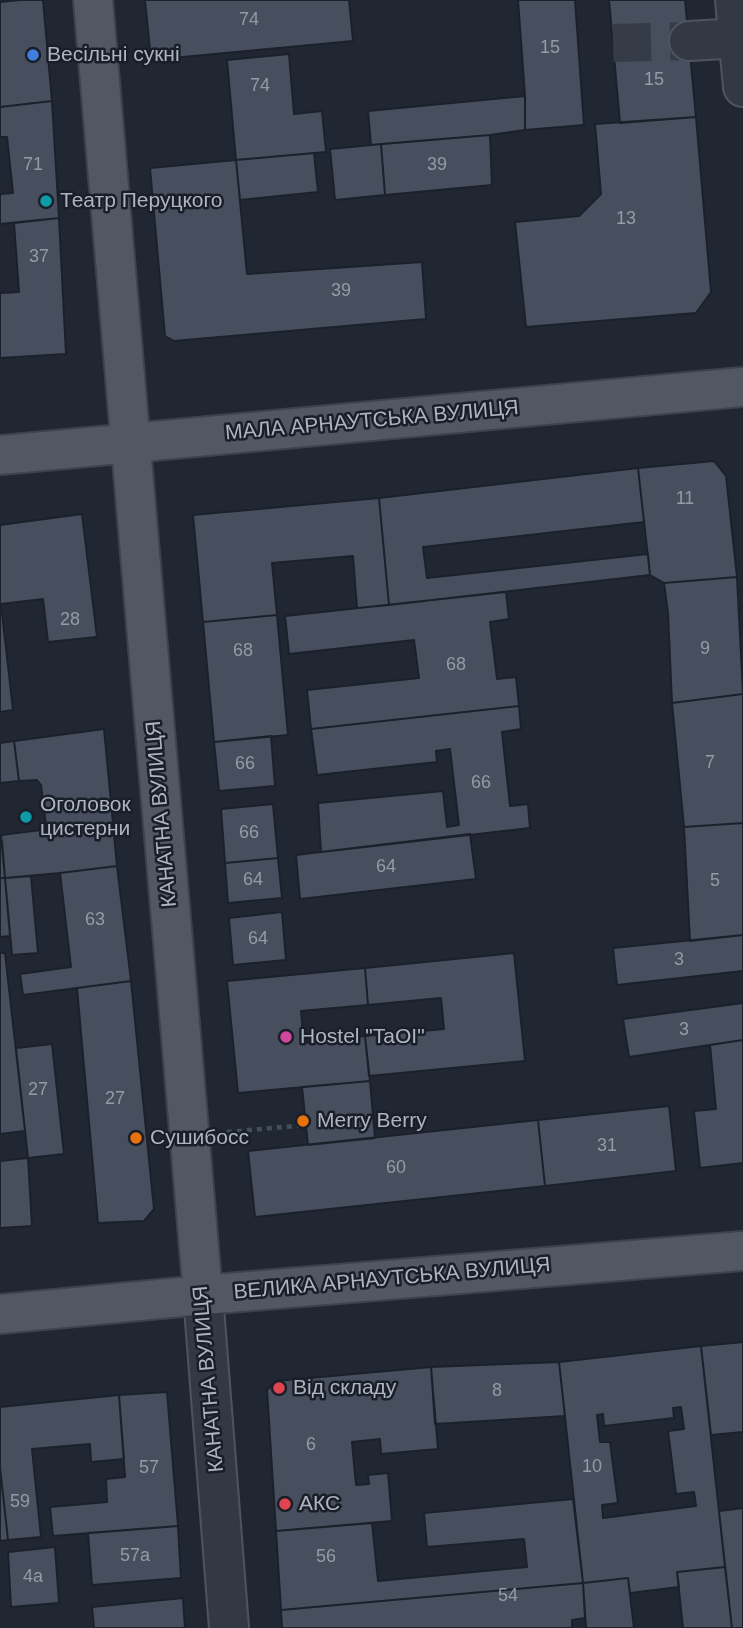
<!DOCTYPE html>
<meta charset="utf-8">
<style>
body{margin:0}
canvas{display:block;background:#202733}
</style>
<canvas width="743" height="1628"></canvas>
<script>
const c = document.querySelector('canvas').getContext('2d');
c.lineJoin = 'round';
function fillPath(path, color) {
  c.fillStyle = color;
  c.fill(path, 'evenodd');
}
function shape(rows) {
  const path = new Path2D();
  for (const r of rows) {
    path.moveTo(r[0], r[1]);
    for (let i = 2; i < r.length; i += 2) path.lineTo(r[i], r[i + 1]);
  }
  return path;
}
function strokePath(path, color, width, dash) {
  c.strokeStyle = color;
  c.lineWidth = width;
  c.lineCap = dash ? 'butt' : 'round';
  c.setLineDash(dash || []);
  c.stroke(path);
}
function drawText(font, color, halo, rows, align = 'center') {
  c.font = font + ' Arial,sans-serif';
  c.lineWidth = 5;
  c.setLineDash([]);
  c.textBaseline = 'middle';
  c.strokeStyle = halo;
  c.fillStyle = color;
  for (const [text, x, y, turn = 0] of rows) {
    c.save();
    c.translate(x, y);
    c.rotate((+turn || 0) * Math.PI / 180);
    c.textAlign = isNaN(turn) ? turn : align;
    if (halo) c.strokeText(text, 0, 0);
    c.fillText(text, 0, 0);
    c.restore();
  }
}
const building = shape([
 [20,0,43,0,52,101,0,107,0,2,20,0],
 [145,0,349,0,353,41,151,60,145,0],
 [518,0,575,0,584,125,525,130,525,96,518,0],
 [609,0,685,0,696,117,620,123,609,0],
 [289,54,294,114,322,111,326,152,236,160,227,60,289,54],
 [525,96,525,130,490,135,371,145,368,111,525,96],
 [52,101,59,218,0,224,0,194,13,193,7,137,0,137,0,107,52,101],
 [696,117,711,292,696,313,526,327,515,222,579,216,601,194,595,124,696,117],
 [490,135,492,185,385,195,381,144,490,135],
 [381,144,385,195,335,200,330,149,381,144],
 [314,153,318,192,240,200,236,160,314,153],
 [236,160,247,274,422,262,426,319,174,341,165,336,150,168,236,160],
 [59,218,66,354,0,358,0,293,19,292,14,223,59,218],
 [714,461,726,476,737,577,664,583,650,575,638,468,714,461],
 [638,468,644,522,423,547,427,578,648,554,650,575,389,605,379,498,638,468],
 [379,498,389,605,357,608,353,556,272,563,277,615,203,622,193,515,379,498],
 [82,514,97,637,48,642,43,599,1,604,13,710,0,712,0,525,82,514],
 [737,577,743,694,672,703,668,613,664,583,737,577],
 [506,592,509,619,490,622,497,679,516,677,519,706,311,729,307,690,419,678,414,640,289,654,285,616,506,592],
 [277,615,288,735,214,742,203,622,277,615],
 [743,694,743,823,684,827,672,703,743,694],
 [519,706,521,729,502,732,510,806,528,804,530,828,321,852,318,803,443,791,447,827,459,825,450,749,436,751,437,762,317,775,311,729,519,706],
 [104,729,117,866,60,873,5,878,1,835,41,830,46,825,41,785,37,780,19,781,14,741,104,729],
 [271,736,275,786,219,791,214,742,271,736],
 [14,741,19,781,0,783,0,743,14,741],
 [273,804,278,858,225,863,221,809,273,804],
 [743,823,743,935,690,941,684,827,743,823],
 [470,834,476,879,300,899,296,855,470,834],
 [0,841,2,841,5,878,0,878,0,841],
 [278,858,282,898,228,903,225,863,278,858],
 [117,866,131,981,23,995,20,974,71,967,60,873,117,866],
 [31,876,38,953,12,955,5,878,31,876],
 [0,878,5,878,10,936,0,937,0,878],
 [282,912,286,960,233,965,229,918,282,912],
 [743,935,743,971,617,985,613,948,743,935],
 [0,953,5,953,25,1131,0,1134,0,953],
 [514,953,525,1061,369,1076,365,1036,444,1029,441,998,368,1005,365,968,514,953],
 [365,968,368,1005,301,1011,304,1043,365,1036,370,1081,238,1093,227,981,365,968],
 [131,981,154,1209,144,1221,98,1223,77,988,131,981],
 [743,1003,743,1040,629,1057,623,1019,743,1003],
 [743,1040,743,1163,700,1168,694,1111,716,1109,710,1045,743,1040],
 [52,1044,64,1154,28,1158,16,1048,52,1044],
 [370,1081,375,1138,308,1145,302,1087,370,1081],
 [669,1106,676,1171,545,1186,538,1120,669,1106],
 [538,1120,545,1186,255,1217,248,1151,538,1120],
 [28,1158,32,1226,0,1228,0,1161,28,1158],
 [743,1342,743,1432,711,1435,701,1346,743,1342],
 [701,1346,725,1567,677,1572,679,1587,630,1593,628,1578,583,1583,559,1362,701,1346],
 [681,1407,684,1429,668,1431,676,1494,694,1492,696,1506,603,1518,602,1505,618,1503,610,1442,600,1442,597,1415,603,1414,604,1426,674,1418,673,1408,681,1407],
 [559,1362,565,1416,435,1424,431,1367,559,1362],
 [431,1367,438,1449,381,1454,380,1439,352,1442,356,1485,369,1484,368,1475,388,1473,392,1521,276,1531,267,1390,276,1381,431,1367],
 [167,1392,178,1526,53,1536,50,1507,107,1502,106,1479,125,1477,119,1395,167,1392],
 [119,1395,124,1459,91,1462,90,1444,32,1449,41,1537,8,1540,0,1467,0,1407,119,1395],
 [0,1467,8,1540,0,1541,0,1467],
 [573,1499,583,1583,281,1610,276,1531,372,1523,378,1581,527,1567,524,1539,427,1547,424,1513,573,1499],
 [743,1508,743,1628,732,1628,719,1511,743,1508],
 [178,1526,181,1578,92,1585,88,1533,178,1526],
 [55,1547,59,1603,11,1607,8,1552,55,1547],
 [725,1567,732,1628,683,1628,677,1572,725,1567],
 [628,1578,634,1628,586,1628,583,1583,628,1578],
 [583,1583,585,1618,572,1620,572,1628,282,1628,281,1610,583,1583],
 [183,1598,185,1628,94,1628,92,1607,183,1598]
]);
const minorTunnel = shape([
 [613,43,689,41]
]);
const path = shape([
 [227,1132,306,1125]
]);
const minor = shape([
 [735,0,743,87],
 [689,41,739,38],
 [203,1295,229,1628]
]);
const major = shape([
 [93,0,203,1295],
 [0,455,743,387],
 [0,1314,203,1295,743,1251]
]);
const markers = [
 [33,55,7,"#3f7fe0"],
 [46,201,7,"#0f9aa8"],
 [26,817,7,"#0f9aa8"],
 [286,1037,7,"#d1479c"],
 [303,1121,7,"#e8710a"],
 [136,1138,7,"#e8710a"],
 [279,1388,7,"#e0444e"],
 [285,1504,7,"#e0444e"]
];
const numberNames = [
 ["74",249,20],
 ["15",550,48],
 ["15",654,80],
 ["74",260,86],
 ["71",33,165],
 ["39",437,165],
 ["13",626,219],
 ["37",39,257],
 ["39",341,291],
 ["11",685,499],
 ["28",70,620],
 ["9",705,649],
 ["68",243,651],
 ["68",456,665],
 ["7",710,763],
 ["66",245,764],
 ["66",481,783],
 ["66",249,833],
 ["64",386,867],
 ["64",253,880],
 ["5",715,881],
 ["63",95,920],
 ["64",258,939],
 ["3",679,960],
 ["3",684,1030],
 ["27",38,1090],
 ["27",115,1099],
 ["31",607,1146],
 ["60",396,1168],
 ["8",497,1391],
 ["6",311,1445],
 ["10",592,1467],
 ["57",149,1468],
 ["59",20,1502],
 ["57а",135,1556],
 ["56",326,1557],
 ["4а",33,1577],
 ["54",508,1596]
];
const poiNames = [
 ["Весільні сукні",47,55],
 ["Театр Перуцкого",60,201],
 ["Оголовок",40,805],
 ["цистерни",40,829],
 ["Hostel \"TaOI\"",300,1037],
 ["Merry Berry",317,1121],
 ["Сушибосс",150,1138],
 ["Від складу",293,1388],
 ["АКС",299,1504]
];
const streetNames = [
 ["МАЛА АРНАУТСЬКА ВУЛИЦЯ",372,421,-5],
 ["КАНАТНА ВУЛИЦЯ",162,814,-95],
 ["ВЕЛИКА АРНАУТСЬКА ВУЛИЦЯ",392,1279,-5],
 ["КАНАТНА ВУЛИЦЯ",209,1379,-95]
];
fillPath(building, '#474e5d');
strokePath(building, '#1b202b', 2);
strokePath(minorTunnel, '#353c48', 38, [38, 19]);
strokePath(minor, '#4e545f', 42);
strokePath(major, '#3d424e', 42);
strokePath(path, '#425054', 4.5, [5, 5]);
strokePath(minor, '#333944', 38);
strokePath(major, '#515864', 38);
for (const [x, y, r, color] of markers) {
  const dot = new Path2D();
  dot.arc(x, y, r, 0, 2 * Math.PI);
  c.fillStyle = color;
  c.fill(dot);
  strokePath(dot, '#191e28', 2.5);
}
drawText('18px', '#949aa8', null, numberNames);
drawText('21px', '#adb4c1', '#191e28', poiNames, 'left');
drawText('21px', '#adb4c1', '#191e28', streetNames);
</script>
